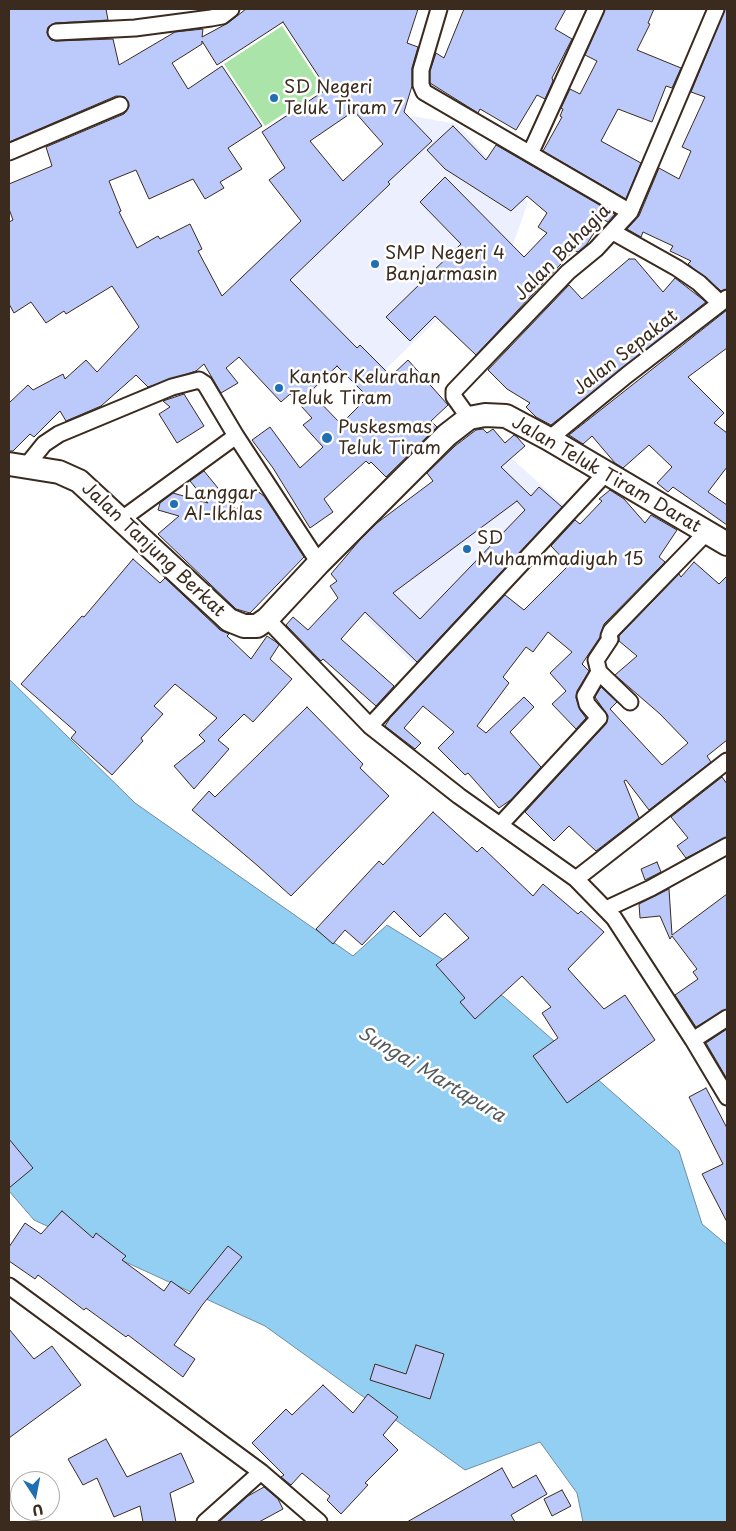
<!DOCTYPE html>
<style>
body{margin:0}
#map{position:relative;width:736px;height:1531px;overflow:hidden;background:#fff;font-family:"Playpen Sans",sans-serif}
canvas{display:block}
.frame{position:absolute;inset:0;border:10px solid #3b2a1e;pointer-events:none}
.north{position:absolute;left:10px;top:1471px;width:50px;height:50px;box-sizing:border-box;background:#fff;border:1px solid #b1aaa5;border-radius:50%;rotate:169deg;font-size:14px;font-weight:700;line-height:20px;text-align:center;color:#3b2a1e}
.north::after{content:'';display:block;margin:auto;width:18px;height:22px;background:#1f6fb2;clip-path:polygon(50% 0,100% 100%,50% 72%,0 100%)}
</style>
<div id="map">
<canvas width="736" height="1531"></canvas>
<div class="frame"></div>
<div class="north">U</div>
</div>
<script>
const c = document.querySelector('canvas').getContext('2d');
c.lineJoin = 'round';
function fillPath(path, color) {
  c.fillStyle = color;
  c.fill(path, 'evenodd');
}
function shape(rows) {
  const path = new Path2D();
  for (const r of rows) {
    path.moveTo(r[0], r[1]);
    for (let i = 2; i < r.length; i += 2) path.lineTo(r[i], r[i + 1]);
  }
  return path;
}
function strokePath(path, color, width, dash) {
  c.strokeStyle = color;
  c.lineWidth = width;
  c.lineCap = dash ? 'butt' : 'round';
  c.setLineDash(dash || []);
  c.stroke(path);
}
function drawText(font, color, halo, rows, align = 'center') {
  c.font = font + ' "Playpen Sans",sans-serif';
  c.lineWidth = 5;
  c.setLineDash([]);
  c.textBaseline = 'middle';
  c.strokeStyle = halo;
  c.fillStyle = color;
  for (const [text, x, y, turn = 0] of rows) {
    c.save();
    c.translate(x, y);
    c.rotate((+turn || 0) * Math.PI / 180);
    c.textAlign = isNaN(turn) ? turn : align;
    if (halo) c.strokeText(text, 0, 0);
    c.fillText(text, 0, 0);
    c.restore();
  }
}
const built = shape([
 [412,116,457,124,528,202,512,247,361,393,337,369,331,375,237,280],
 [509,456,568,509,420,670,369,621,350,589]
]);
const green = shape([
 [282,26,323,88,265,126,224,64]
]);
const water = shape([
 [9,679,135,803,353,956,387,925,504,997,679,1151,702,1224,727,1245,727,1522,583,1522,577,1493,540,1442,465,1470,265,1326,34,1220,9,1191,9,679]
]);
const building = shape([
 [9,9,106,9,108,20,55,23,48,27,47,33,51,40,56,41,113,39,119,65,175,32,203,29,202,37,228,23,246,9,418,9,407,43,418,47,412,68,412,86,404,112,432,141,388,182,390,184,290,280,357,348,360,345,391,376,408,360,448,405,431,421,437,427,386,477,371,462,369,464,366,461,324,499,333,512,310,528,273,468,252,440,270,427,300,468,323,447,303,425,312,418,290,394,281,402,239,357,226,368,238,383,221,393,204,364,196,371,148,387,136,375,101,406,66,421,60,411,34,437,30,434,13,451,9,451,9,403,28,385,33,390,63,374,65,379,86,360,97,372,139,327,112,286,66,314,64,311,46,323,31,302,14,313,9,304,9,222,13,220,9,209,9,184,52,166,46,147,124,114,129,106,125,97,116,96,9,142,9,9],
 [283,22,327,89,262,132,285,168,269,180,301,221,222,296,198,251,202,249,190,224,160,239,158,236,137,248,119,212,121,211,109,181,136,170,149,199,193,179,205,199,224,188,220,182,242,169,228,148,262,126,222,66,188,89,172,63,202,44,202,41,217,65,283,22],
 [354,111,383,144,343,181,310,141,354,111],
 [337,366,368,397,341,424,310,392,337,366],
 [464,9,566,9,555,29,572,39,552,78,553,81,545,99,537,95,516,130,480,109,478,113,430,83,430,71,436,53,444,58,464,9],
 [605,9,654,9,648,23,650,24,637,50,681,68,672,88,666,86,652,122,618,109,601,141,641,163,626,199,543,151,562,117,560,116,563,109,561,108,570,89,580,94,597,61,585,55,605,9],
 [725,9,727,9,727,289,721,291,688,264,691,261,670,251,673,246,643,232,641,237,627,229,639,216,659,168,679,179,691,151,682,147,705,97,691,92,725,9],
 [453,126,486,160,496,145,615,214,608,222,600,218,602,220,587,244,578,252,574,250,476,355,435,316,410,341,386,317,461,244,420,202,445,177,524,257,547,233,538,227,547,213,527,196,511,211,445,169,427,150,453,126],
 [629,259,635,259,663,292,675,278,706,302,551,425,536,417,526,407,530,403,507,389,488,370,569,285,582,299,629,259],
 [727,310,727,348,688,377,724,413,714,423,727,433,727,467,708,492,727,505,727,525,673,487,668,492,657,483,672,467,649,445,623,468,615,463,592,436,583,444,569,435,727,310],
 [184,394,204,426,177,443,159,414,170,407,163,401,184,394],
 [483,429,487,433,493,429,505,443,514,435,517,437,525,446,501,467,531,496,539,487,562,507,417,662,365,612,341,639,394,686,376,706,323,659,321,661,286,625,293,617,308,630,338,598,330,586,337,581,331,574,359,541,377,523,433,481,427,473,455,446,476,430,483,429],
 [517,501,525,510,420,619,393,593,517,501],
 [204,471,236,510,253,488,264,496,304,557,250,613,236,609,158,534,179,516,158,510,160,503,173,493,208,503,190,481,204,471],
 [610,490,624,499,645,523,651,515,677,530,659,557,665,562,604,624,600,637,582,664,589,671,577,691,576,698,580,710,586,718,576,729,552,704,566,691,550,673,572,652,548,632,533,652,526,647,503,677,509,683,477,726,486,733,524,697,534,707,510,732,541,767,512,799,499,808,468,773,465,775,438,748,454,732,423,706,404,728,421,743,415,749,385,726,390,718,505,595,524,610,569,565,551,546,575,520,580,524,602,501,599,499,610,490],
 [133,559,160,583,165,578,220,630,229,634,227,636,251,659,267,636,276,642,279,645,270,659,292,679,253,722,244,714,218,740,229,749,194,789,174,766,205,741,199,735,217,718,175,684,154,706,163,714,141,738,143,741,112,775,71,738,76,732,21,684,82,616,84,617,133,559],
 [694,562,719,584,727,576,727,740,707,756,711,762,649,810,626,780,624,781,639,818,596,851,569,826,554,841,525,812,606,724,608,716,595,697,601,687,617,702,610,709,662,765,688,743,660,714,615,675,637,656,619,641,619,636,679,574,681,577,694,562],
 [307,707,363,764,360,768,389,796,291,896,258,866,192,810,209,791,215,797,307,707],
 [722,777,727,784,727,837,686,858,677,846,688,838,671,817,722,777],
 [433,812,477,852,482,847,533,896,543,884,578,914,581,911,604,932,568,969,604,1009,625,995,655,1040,567,1103,533,1056,558,1038,542,1013,551,1007,522,976,475,1019,460,1002,465,998,436,965,469,938,445,913,420,937,394,911,362,945,345,930,333,944,316,929,379,861,383,865,433,812],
 [657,862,661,872,645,880,641,869,657,862],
 [669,889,672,935,727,894,727,1009,696,1027,675,995,698,979,693,972,697,969,672,936,670,939,660,916,640,918,639,904,669,889],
 [727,1029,727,1079,706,1043,727,1029],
 [706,1088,727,1128,727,1222,702,1174,723,1164,689,1097,706,1088],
 [9,1139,33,1168,9,1188,9,1139],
 [62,1211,93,1238,96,1233,126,1256,122,1260,164,1291,171,1281,189,1294,228,1246,242,1257,203,1304,174,1345,195,1359,183,1377,128,1335,126,1337,86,1308,84,1310,38,1275,35,1279,9,1261,9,1247,25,1223,41,1234,62,1211],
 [9,1329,34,1359,52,1346,81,1385,9,1438,9,1329],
 [416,1345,444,1354,430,1399,370,1380,375,1364,406,1374,416,1345],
 [323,1385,353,1413,368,1394,398,1417,383,1435,398,1450,365,1483,368,1485,341,1514,327,1500,330,1496,302,1473,291,1485,281,1477,284,1475,252,1443,286,1409,292,1415,323,1385],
 [106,1439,127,1477,181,1453,194,1482,170,1493,176,1522,143,1522,140,1506,114,1517,97,1478,83,1485,68,1459,106,1439],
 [502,1468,513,1488,536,1475,547,1494,511,1515,515,1522,407,1522,502,1468],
 [264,1487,278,1499,283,1509,259,1522,219,1522,248,1496,264,1487],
 [562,1490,571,1506,552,1516,544,1499,562,1490]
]);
const street = shape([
 [439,9,421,70,421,85,424,92,630,212],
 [56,32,135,28,211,18,222,16,231,9],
 [9,152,120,105],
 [530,154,596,9],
 [613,232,677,268,699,283,720,303],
 [469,418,454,397,454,391,568,272,596,249,630,212,716,9],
 [549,439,627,375,727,298],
 [27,465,44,444,59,434,172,387,199,380,205,384,236,436,319,563],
 [122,519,236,436],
 [267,619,370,726,459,796,576,879,614,918,693,1040,727,1097],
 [599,672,630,702],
 [370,726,606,473],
 [500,825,599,718,587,704,585,696,599,672,596,660,610,639,609,636,611,631,706,533],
 [576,879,727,761],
 [606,909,651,888,727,846],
 [693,1040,727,1018],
 [9,1286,261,1472,319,1522],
 [205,1522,261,1472]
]);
const secondary = shape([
 [9,464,59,472,79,481,229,620,244,626,257,626,267,619,319,563,447,435,469,418,485,415,506,416,549,439,727,544]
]);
const markers = [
 [274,98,5,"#1f6fb2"],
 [375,264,5,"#1f6fb2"],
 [279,388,5,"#1f6fb2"],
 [327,438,6,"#1f6fb2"],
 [174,504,5,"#1f6fb2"],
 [467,549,5,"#1f6fb2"]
];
const poiNames = [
 ["SD Negeri",284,88],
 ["Teluk Tiram 7",284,109],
 ["SMP Negeri 4",385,254],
 ["Banjarmasin",385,275],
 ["Kantor Kelurahan",289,378],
 ["Teluk Tiram",289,399],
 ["Puskesmas",338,428],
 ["Teluk Tiram",338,449],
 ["Langgar",184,494],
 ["Al-Ikhlas",184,515],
 ["SD",477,539],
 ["Muhammadiyah 15",477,560]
];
const streetNames = [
 ["Jalan Bahagia",563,253,-45],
 ["Jalan Sepakat",626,353,-38],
 ["Jalan Teluk Tiram Darat",606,475,30],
 ["Jalan Tanjung Berkat",153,550,43]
];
const waterNames = [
 ["Sungai Martapura",431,1075,31]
];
fillPath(built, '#ebeffe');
fillPath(green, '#abe4a8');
fillPath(water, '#93cff3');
strokePath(water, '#708d9e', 1);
fillPath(building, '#bbcafb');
strokePath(building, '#3b2a1e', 1);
strokePath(street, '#3b2a1e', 19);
strokePath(secondary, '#3b2a1e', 26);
strokePath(street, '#fff', 15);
strokePath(secondary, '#fff', 22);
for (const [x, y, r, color] of markers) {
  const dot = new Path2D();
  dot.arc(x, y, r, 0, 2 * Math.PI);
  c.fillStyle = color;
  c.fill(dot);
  strokePath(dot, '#fff', 2);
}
drawText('18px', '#3b2a1e', '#fff', poiNames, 'left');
drawText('18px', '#3b2a1e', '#fff', streetNames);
drawText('italic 19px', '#555c5e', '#fff', waterNames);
</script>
